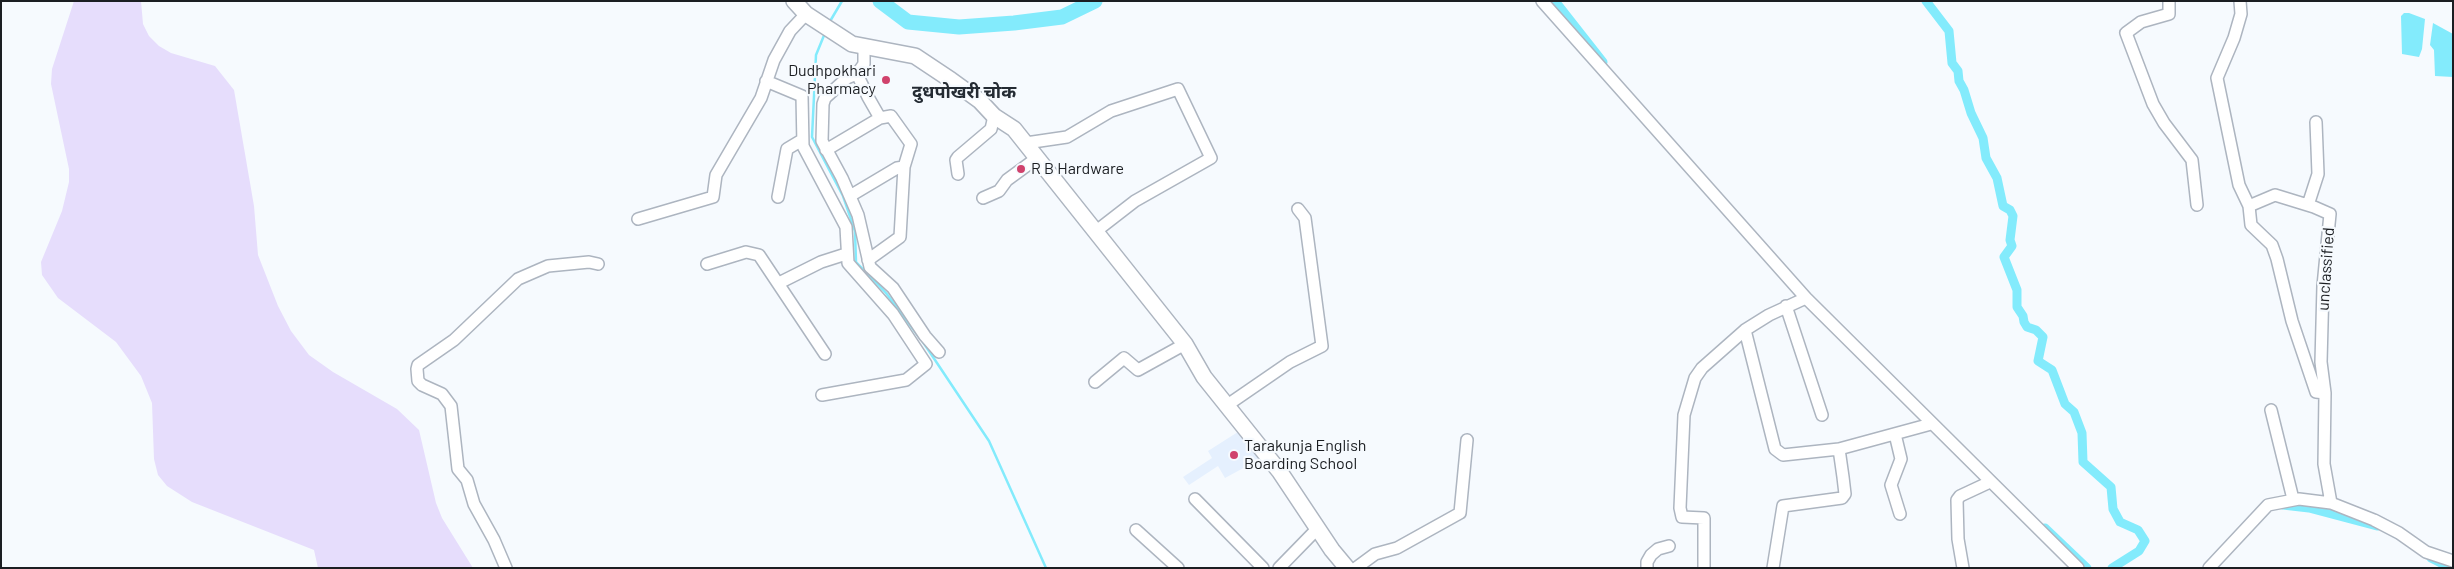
<!DOCTYPE html>
<meta charset="utf-8">
<style>
body{margin:0}
#map{position:relative;width:2454px;height:569px;overflow:hidden;background:#f6fafe;font-family:Barlow,sans-serif}
canvas{display:block}
.frame{position:absolute;inset:0;border:2px solid #1b1e22;pointer-events:none}
</style>
<div id="map">
<canvas width="2454" height="569"></canvas>
<div class="frame"></div>
</div>
<script>
const c = document.querySelector('canvas').getContext('2d');
c.lineJoin = 'round';
function fillPath(path, color) {
  c.fillStyle = color;
  c.fill(path, 'evenodd');
}
function shape(rows) {
  const path = new Path2D();
  for (const r of rows) {
    path.moveTo(r[0], r[1]);
    for (let i = 2; i < r.length; i += 2) path.lineTo(r[i], r[i + 1]);
  }
  return path;
}
function strokePath(path, color, width, dash) {
  c.strokeStyle = color;
  c.lineWidth = width;
  c.lineCap = dash ? 'butt' : 'round';
  c.setLineDash(dash || []);
  c.stroke(path);
}
function drawText(font, color, halo, rows, align = 'center') {
  c.font = font + ' Barlow,"Noto Sans Devanagari",sans-serif';
  c.lineWidth = 4.5;
  c.setLineDash([]);
  c.textBaseline = 'middle';
  c.strokeStyle = halo;
  c.fillStyle = color;
  for (const [text, x, y, turn = 0] of rows) {
    c.save();
    c.translate(x, y);
    c.rotate((+turn || 0) * Math.PI / 180);
    c.textAlign = isNaN(turn) ? turn : align;
    if (halo) c.strokeText(text, 0, 0);
    c.fillText(text, 0, 0);
    c.restore();
  }
}
const built = shape([
 [1241,430,1260,459,1225,478,1218,466,1189,485,1183,477,1212,458,1208,451]
]);
const green = shape([
 [74,1,141,1,143,24,149,36,159,46,171,53,215,66,234,90,254,206,258,255,278,306,291,331,309,355,333,372,397,409,419,430,436,503,442,518,473,568,318,568,314,550,192,502,167,486,158,475,154,459,152,403,141,376,116,342,58,298,42,275,41,262,62,211,69,182,69,169,51,84,52,69]
]);
const water = shape([
 [2404,13,2409,13,2425,19,2422,49,2419,57,2402,54,2401,16],
 [2433,23,2453,34,2453,77,2435,76,2434,50,2430,45]
]);
const stream = shape([
 [829,23,842,1],
 [825,33,816,55,812,137,843,196,855,231,856,262,886,293,919,337],
 [923,342,989,441,1046,568]
]);
const canal = shape([
 [1555,1,1603,62],
 [1926,1,1949,31,1952,63,1958,71,1959,81,1964,90,1971,113,1983,138,1986,158,1997,178,2003,206,2010,210,2013,216,2010,240,2012,246,2004,257,2017,290,2017,307,2023,316,2024,322,2027,327,2036,330,2043,337,2038,361,2052,370,2065,404,2074,412,2082,433,2083,462,2111,487,2113,509,2120,522,2138,530,2145,541,2139,551,2112,568],
 [2283,505,2309,508,2377,526],
 [2045,528,2087,568],
 [2431,558,2451,568]
]);
const river = shape([
 [880,1,908,22,959,27,1014,23,1062,17,1095,1]
]);
const minor = shape([
 [1542,1,1806,298,2078,568],
 [2169,1,2169,14,2141,22,2126,33,2153,104,2164,123,2192,160,2197,205],
 [2240,1,2241,14,2234,38,2217,78,2239,185,2249,206,2275,195,2314,207,2330,214,2323,286,2321,362,2325,393,2324,464,2331,503],
 [864,48,864,64,857,74,868,97,880,118,891,116,911,144,904,167,900,237,868,260],
 [857,74,847,78,825,98,823,104,822,141,842,178,858,215,870,267,893,288,925,336,939,352],
 [766,81,802,96,803,146,846,227,848,263,893,314,926,364,906,380,822,395],
 [1026,143,1067,137,1111,111,1178,89,1211,158,1135,201,1095,232],
 [826,150,880,118],
 [958,174,956,160,958,157,991,129,994,116],
 [850,196,897,168,904,167],
 [778,197,787,149,802,140],
 [983,198,999,191,1007,180,1037,158],
 [2308,205,2318,174,2316,122],
 [2249,206,2251,225,2272,245,2277,259,2292,321,2316,392,2325,393],
 [638,219,713,197,716,175,761,98,774,60,790,31,806,14],
 [707,264,746,252,759,255,825,354],
 [779,283,821,262,846,254],
 [1786,306,1822,415],
 [1745,330,1775,449,1783,455,1839,449,1843,477,1845,494,1842,498,1783,506,1773,568],
 [1095,382,1124,358,1138,370,1185,344],
 [1226,406,1290,362,1322,346,1305,218,1298,209],
 [2271,410,2293,499],
 [1895,434,1901,459,1891,485,1900,514],
 [1839,449,1931,424],
 [1195,499,1263,568],
 [1136,530,1178,568],
 [506,568,494,540,474,504,467,480,458,469,451,406,442,394,422,385,418,381,417,369,418,365,454,340,518,279,548,266,589,262,598,264],
 [1279,568,1318,528],
 [1356,568,1375,554,1397,548,1460,513,1467,440],
 [1647,568,1647,562,1651,555,1658,549,1669,546],
 [1704,568,1704,518,1682,517,1680,508,1684,415,1695,378,1702,368,1745,330,1769,315,1806,298],
 [1963,568,1958,539,1957,500,1960,496,1990,482],
 [2209,568,2268,505,2299,499,2331,503,2374,520,2399,533,2426,552,2453,561]
]);
const major = shape([
 [794,1,806,14,852,44,915,56,951,80,980,101,994,116,1014,129,1185,344,1204,377,1280,472,1332,550,1347,568]
]);
const markers = [
 [886,80,5,"#d0426c"],
 [1021,169,5,"#d0426c"],
 [1234,455,5,"#d0426c"]
];
const poiNames = [
 ["Dudhpokhari",876,71,"right"],
 ["Pharmacy",876,89,"right"],
 ["R B Hardware",1031,169],
 ["Tarakunja English",1244,446],
 ["Boarding School",1244,464]
];
const streetNames = [
 ["unclassified",2326,269,-86]
];
const neighbourhoodNames = [
 ["दुधपोखरी चोक",964,92]
];
fillPath(built, '#e5f0fe');
fillPath(green, '#e6ddfc');
fillPath(water, '#83ebfc');
strokePath(stream, '#83ebfc', 2.5);
strokePath(canal, '#83ebfc', 9);
strokePath(river, '#83ebfc', 15);
strokePath(minor, '#adb5c0', 14);
strokePath(major, '#adb5c0', 18);
strokePath(minor, '#fff', 11);
strokePath(major, '#fff', 15);
for (const [x, y, r, color] of markers) {
  const dot = new Path2D();
  dot.arc(x, y, r, 0, 2 * Math.PI);
  c.fillStyle = color;
  c.fill(dot);
  strokePath(dot, '#f6fafe', 2);
}
drawText('16px', '#1b1e22', '#f6fafe', poiNames, 'left');
drawText('16px', '#1b1e22', '#f6fafe', streetNames);
drawText('bold 18px', '#242b33', '#f6fafe', neighbourhoodNames);
</script>
